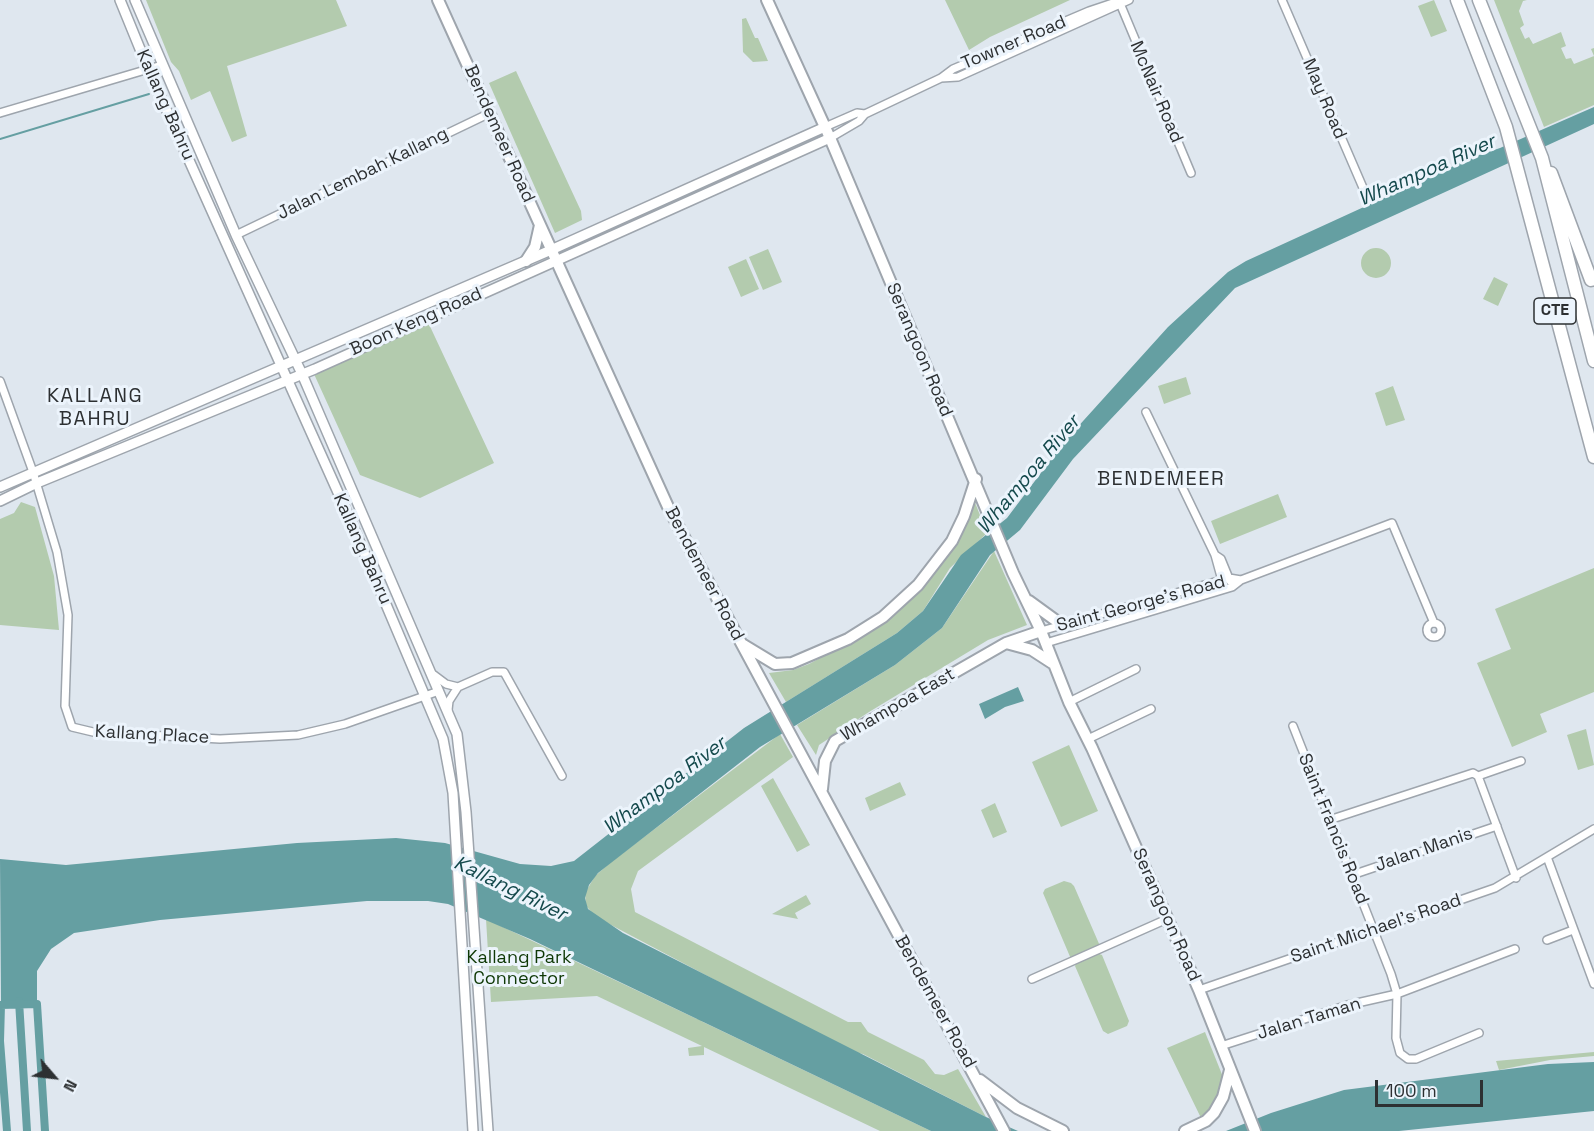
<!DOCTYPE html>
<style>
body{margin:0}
#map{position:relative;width:1594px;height:1131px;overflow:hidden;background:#dfe7ef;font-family:"Space Grotesk",sans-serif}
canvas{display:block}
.north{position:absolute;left:24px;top:1047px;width:60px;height:60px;-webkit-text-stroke:4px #ecf4fc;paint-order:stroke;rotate:118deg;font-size:16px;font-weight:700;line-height:24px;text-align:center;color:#2d3032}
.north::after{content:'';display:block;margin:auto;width:21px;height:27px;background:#2d3032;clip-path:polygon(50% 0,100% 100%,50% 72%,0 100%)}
.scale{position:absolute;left:1375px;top:1080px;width:108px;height:27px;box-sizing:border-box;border:3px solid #2d3032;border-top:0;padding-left:8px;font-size:18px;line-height:21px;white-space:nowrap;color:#2d3032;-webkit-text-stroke:4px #ecf4fc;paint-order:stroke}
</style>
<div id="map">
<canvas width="1594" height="1131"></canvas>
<div class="north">N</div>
<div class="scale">100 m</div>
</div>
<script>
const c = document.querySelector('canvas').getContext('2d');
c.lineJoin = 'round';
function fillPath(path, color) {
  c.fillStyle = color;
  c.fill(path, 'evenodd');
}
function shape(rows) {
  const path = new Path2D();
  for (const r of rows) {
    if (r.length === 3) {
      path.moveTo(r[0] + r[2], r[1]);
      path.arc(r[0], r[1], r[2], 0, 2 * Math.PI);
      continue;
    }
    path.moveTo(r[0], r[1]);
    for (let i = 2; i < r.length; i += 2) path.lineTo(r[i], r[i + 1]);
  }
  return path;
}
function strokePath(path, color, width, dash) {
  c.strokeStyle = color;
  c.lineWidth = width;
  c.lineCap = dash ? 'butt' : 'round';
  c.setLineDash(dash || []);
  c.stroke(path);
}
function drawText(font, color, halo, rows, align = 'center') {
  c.font = font + ' "Space Grotesk",sans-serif';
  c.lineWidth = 6;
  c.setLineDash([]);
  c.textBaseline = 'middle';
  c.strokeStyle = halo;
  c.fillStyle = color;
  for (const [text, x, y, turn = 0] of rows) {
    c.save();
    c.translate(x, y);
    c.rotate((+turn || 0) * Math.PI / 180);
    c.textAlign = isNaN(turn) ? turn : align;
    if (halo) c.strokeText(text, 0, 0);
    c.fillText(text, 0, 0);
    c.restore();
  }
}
const green = shape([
 [146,0,336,0,347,26,227,66,247,136,232,142,210,91,191,100,179,71,171,62],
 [945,0,1070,0,990,37,969,50],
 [1434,0,1447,31,1431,37,1418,6],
 [1494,0,1527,0,1523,1,1519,11,1524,25,1520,28,1525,39,1529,37,1533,44,1561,32,1566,46,1561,48,1566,59,1571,58,1574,64,1594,56,1591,49,1594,48,1594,105,1544,127],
 [746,18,755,38,758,38,768,61,753,62,743,52,742,19],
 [516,71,581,211,582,220,555,233,489,83],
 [1376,263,15],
 [768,249,782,282,763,290,749,257],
 [746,259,759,289,741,297,728,267],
 [1494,277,1508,284,1498,306,1483,299],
 [427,320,494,463,420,498,360,475,314,374],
 [1186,377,1191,394,1164,404,1158,386],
 [1393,386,1405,420,1386,426,1375,393],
 [1278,494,1287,517,1220,544,1211,521],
 [974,500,987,533,950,568,923,611,897,633,786,702,769,673,793,670,809,664,848,643,901,605],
 [21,502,35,507,54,576,59,630,0,625,0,519,14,513],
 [994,551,1027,625,988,640,869,712,819,745,816,755,797,725,895,665,942,628],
 [1594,568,1594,692,1540,714,1547,732,1512,747,1477,663,1511,649,1495,609],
 [1586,729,1594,765,1578,770,1567,735],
 [780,734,793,757,638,871,631,889,635,912,848,1022,861,1022,868,1032,924,1060,935,1074,944,1075,958,1069,986,1117,863,1054,701,1021,931,1131,880,1131,704,1047,704,1055,689,1056,688,1048,702,1046,597,996,491,1002,486,919,697,1019,717,981,596,917,586,906,585,893,595,876,611,862],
 [1069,745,1098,811,1061,827,1032,762],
 [773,778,810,845,797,852,761,786],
 [900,782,906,795,870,811,865,798],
 [995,803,1007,832,993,838,981,810],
 [1064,881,1071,883,1074,886,1100,946,1071,959,1043,893,1045,889],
 [806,895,811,904,795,913,798,919,772,914],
 [1097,953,1102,955,1129,1021,1127,1026,1108,1034,1103,1031,1075,966,1077,961],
 [1205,1032,1223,1077,1214,1109,1201,1118,1167,1048],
 [1594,1052,1594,1056,1550,1060,1499,1070,1496,1061]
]);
const water = shape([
 [1594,107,1594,124,1235,288,1073,459,1020,530,990,555,942,628,895,665,760,747,598,873,589,885,585,898,588,909,623,933,986,1117,1018,1131,931,1131,530,939,448,904,428,901,367,901,160,920,74,933,51,949,37,971,37,1004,1,1005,0,859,66,865,297,843,396,838,445,843,520,864,551,866,574,861,744,728,897,633,923,611,961,555,1007,518,1065,441,1168,327,1228,272,1246,261,1473,157,1500,148],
 [1018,687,1024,701,1005,707,985,719,979,704],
 [1594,1062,1594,1111,1399,1131,1226,1131,1271,1113,1344,1090,1548,1064]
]);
const stream = shape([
 [0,139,149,94]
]);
const canal = shape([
 [19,1001,27,1131],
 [7,1131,0,1041,1,1005,37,1004,45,1131]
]);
const street = shape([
 [1282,0,1367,197],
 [1119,1,1191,173],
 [941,78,958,77,1129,0],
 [0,113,162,65],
 [825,127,857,113,865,114],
 [830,138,859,121,865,114,941,78,953,69,1089,11,1119,1,1124,2],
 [236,235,490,113],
 [0,381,33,472,57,552,68,615,65,706,72,727,93,732,220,739,298,735,345,724,439,691],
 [1146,412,1215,555,1223,584],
 [1215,555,1221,559,1230,581],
 [1434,630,7],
 [1041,631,1229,578,1241,580],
 [1046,643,1232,587,1241,580,1392,523,1434,623],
 [434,675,446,684,458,687],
 [1069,702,1136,669],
 [448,710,449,701,458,687,492,672,504,672,562,776],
 [1293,726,1391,974,1397,994,1396,1038,1400,1053,1408,1059,1416,1059,1479,1033],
 [1088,739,1151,709],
 [1478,776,1521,761],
 [1329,820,1473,773,1478,776,1516,878],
 [1547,857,1594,984],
 [1352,875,1497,826],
 [1547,940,1573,930],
 [1032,979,1167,919],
 [1199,990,1495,888,1594,829],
 [1221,1046,1348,1005,1397,994,1515,949]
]);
const secondary = shape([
 [120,0,149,71,349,517,443,739,453,793,473,1131],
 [135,0,236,235,302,374,457,734,466,812,488,1131],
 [0,487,551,250,825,127],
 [0,501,37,483,315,369,830,138]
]);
const primary = shape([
 [438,0,669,509,1004,1131],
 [767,0,830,138,1013,573,1041,631,1069,702,1092,748,1199,990,1255,1131],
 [526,261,535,247,540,225],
 [1029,601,1062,625],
 [1006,643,1032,650,1052,663],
 [742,644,775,664,792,663,848,639,883,617,918,585,952,541,964,516,976,479],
 [822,789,825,761,835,741,1006,643,1041,631],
 [980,1080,1017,1108,1063,1131],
 [1185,1131,1206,1121,1214,1113,1223,1097,1230,1070]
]);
const highway = shape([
 [1457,0,1506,127,1594,457],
 [1479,0,1542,158,1594,361],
 [1551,173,1591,280]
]);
const shields = [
 [1555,311,42]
];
const shieldNames = [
 ["CTE",1555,311]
];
const streetNames = [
 ["Towner Road",1014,43,-23],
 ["McNair Road",1156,92,67],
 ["May Road",1324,99,67],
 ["Kallang Bahru",165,105,66],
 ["Bendemeer Road",499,134,66],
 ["Jalan Lembah Kallang",363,174,-26],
 ["Boon Keng Road",416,322,-24],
 ["Serangoon Road",919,350,67],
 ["Kallang Bahru",362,549,66],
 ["Bendemeer Road",704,574,62],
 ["Saint George's Road",1141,604,-15],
 ["Whampoa East",898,705,-30],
 ["Kallang Place",152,735,3],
 ["Saint Francis Road",1333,829,68],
 ["Jalan Manis",1424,850,-19],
 ["Serangoon Road",1166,915,66],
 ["Saint Michael's Road",1376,929,-19],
 ["Bendemeer Road",935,1002,61],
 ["Jalan Taman",1309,1019,-17]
];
const parkNames = [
 ["Kallang Park",519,958],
 ["Connector",519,979]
];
const waterNames = [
 ["Whampoa River",1427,171,-24],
 ["Whampoa River",1029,475,-50],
 ["Whampoa River",665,786,-37],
 ["Kallang River",510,889,26]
];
const neighbourhoodNames = [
 ["KALLANG",95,397],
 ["BAHRU",95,420],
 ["BENDEMEER",1161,480]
];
fillPath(green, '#b3cbae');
fillPath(water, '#659fa2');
strokePath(stream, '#659fa2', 2);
strokePath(canal, '#659fa2', 8);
strokePath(street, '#9ea5ad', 10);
strokePath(secondary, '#9ea5ad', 12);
strokePath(primary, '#9ea5ad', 14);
strokePath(highway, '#9ea5ad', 15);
strokePath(street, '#fff', 7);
strokePath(secondary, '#fff', 9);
strokePath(primary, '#fff', 10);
strokePath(highway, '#fff', 12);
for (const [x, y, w] of shields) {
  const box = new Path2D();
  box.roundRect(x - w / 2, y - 13, w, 26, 4.5);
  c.fillStyle = '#ecf4fc';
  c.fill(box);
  strokePath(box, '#2d3032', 1.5);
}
drawText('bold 16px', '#2d3032', null, shieldNames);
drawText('18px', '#2d3032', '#ecf4fc', streetNames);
drawText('18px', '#0e3805', '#ecf4fc', parkNames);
drawText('italic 20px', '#14494c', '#ecf4fc', waterNames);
c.letterSpacing = '1.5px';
drawText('20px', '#2d3032', '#ecf4fc', neighbourhoodNames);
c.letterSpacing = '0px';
</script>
